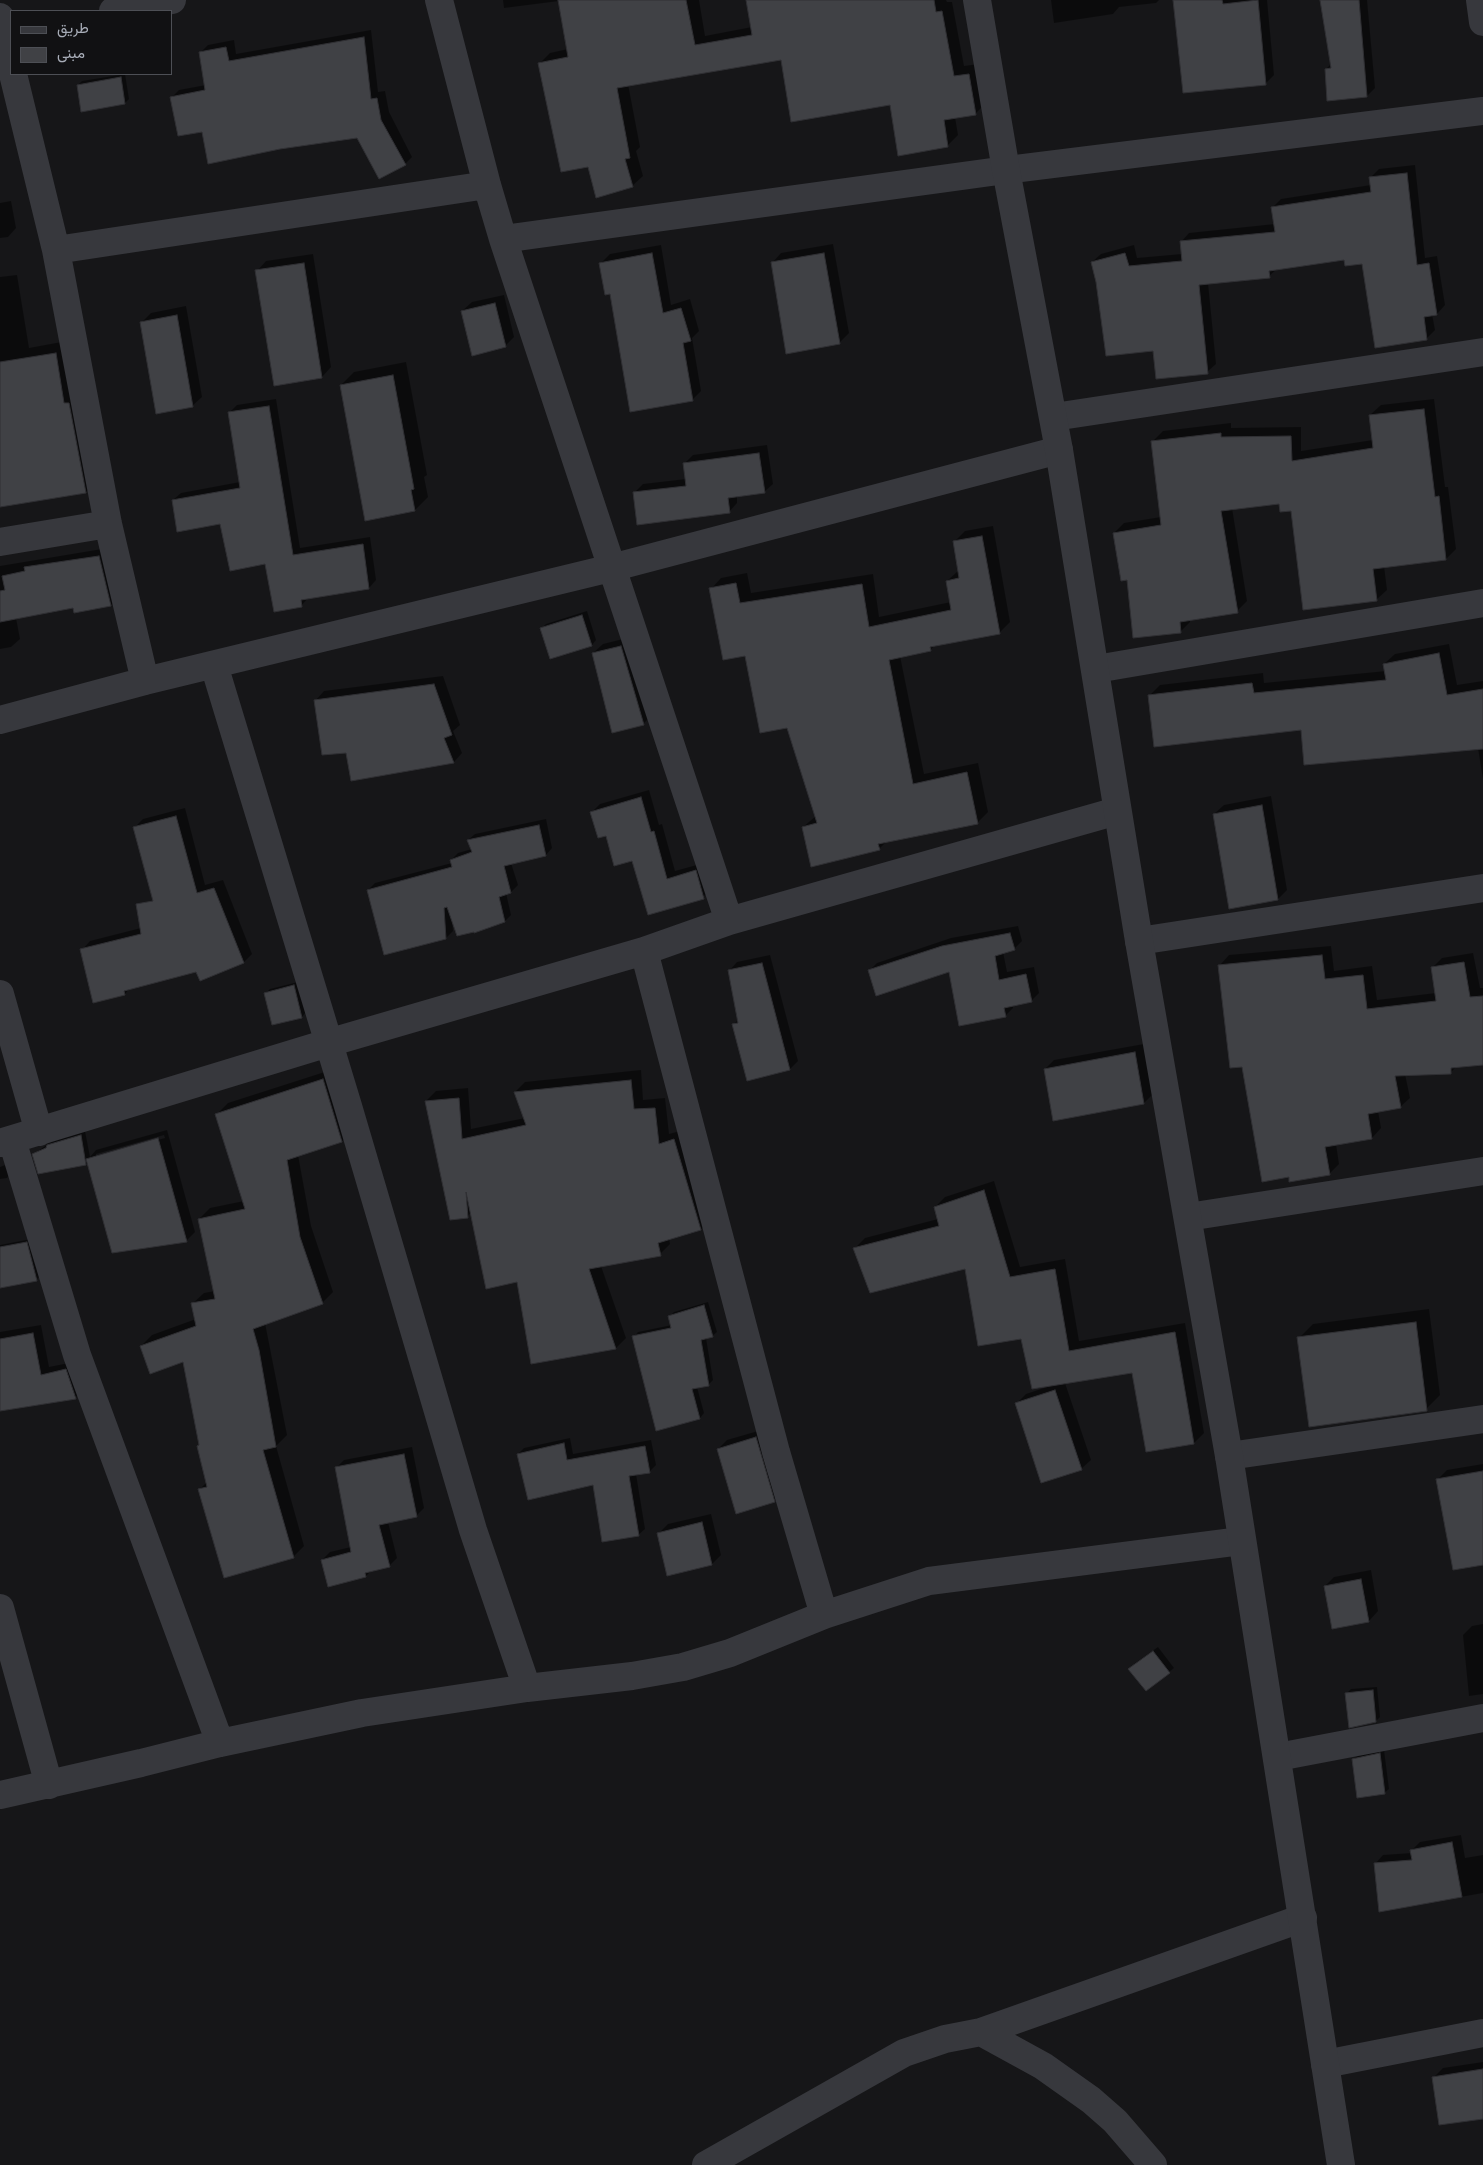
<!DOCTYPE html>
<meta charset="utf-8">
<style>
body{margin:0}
#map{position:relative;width:1483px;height:2165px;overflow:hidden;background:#161618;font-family:Montserrat,Vazirmatn,sans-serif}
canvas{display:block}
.legend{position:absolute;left:10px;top:10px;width:162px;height:65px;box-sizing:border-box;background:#111113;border:1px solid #4d4f55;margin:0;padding:6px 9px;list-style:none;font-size:15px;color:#a8adb8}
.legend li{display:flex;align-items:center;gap:10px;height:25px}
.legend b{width:25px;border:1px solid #4d4f55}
</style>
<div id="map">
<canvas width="1483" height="2165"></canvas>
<ul class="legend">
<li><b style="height:6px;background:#37383d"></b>طريق</li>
<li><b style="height:14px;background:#404145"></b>مبنى</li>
</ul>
</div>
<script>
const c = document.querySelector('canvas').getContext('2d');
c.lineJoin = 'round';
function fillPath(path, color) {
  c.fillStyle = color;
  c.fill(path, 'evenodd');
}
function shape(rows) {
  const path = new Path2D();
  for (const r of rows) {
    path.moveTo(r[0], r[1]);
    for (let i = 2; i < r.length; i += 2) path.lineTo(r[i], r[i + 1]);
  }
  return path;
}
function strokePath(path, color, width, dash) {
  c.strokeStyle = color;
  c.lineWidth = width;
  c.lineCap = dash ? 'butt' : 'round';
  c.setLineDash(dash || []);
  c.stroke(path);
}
const shadow = shape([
 [503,0,699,0,705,36,752,27,748,0,946,0,947,2,952,2,964,66,979,64,986,103,975,114,955,117,958,135,947,146,891,104,782,58,628,84,640,147,636,151,643,176,632,186,588,165,540,63,550,53,568,49,559,1,504,8],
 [1051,0,1159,0,1156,3,1119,7,1113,14,1054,23],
 [1175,0,1267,0,1274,75,1265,84],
 [1321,0,1367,0,1375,88,1367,96,1326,69,1332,63],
 [371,30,378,92,385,91,389,112,412,157,405,164,357,137,203,130,172,97,179,90,206,85,200,53,208,45,234,40,236,54],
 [125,74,129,99,125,103,78,85,82,81],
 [1415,165,1425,258,1437,256,1445,305,1437,314,1432,314,1435,330,1426,339,1363,263,1346,258,1277,269,1269,276,1208,283,1216,364,1207,372,1154,349,1097,282,1092,262,1101,254,1134,245,1137,258,1182,254,1181,242,1189,233,1275,224,1272,208,1281,199,1371,185,1370,178,1379,169],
 [11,201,16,228,8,237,0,238,0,203],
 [833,244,849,333,839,343,772,263,781,253],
 [661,245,671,305,690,299,699,331,692,338,701,391,692,400,611,292,601,263,610,254],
 [313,254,331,367,322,377,257,271,266,261],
 [17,275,29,348,67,341,98,480,86,492,0,506,0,277],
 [504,295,514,337,505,346,462,311,472,302],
 [186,306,202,397,192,406,142,322,151,313],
 [406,362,427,475,424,477,428,497,415,510,366,520,341,385,354,372],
 [276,399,300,548,370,537,376,580,369,588,309,597,301,606,266,563,221,523,173,500,181,493,240,482,229,413,237,405],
 [1434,399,1445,487,1448,487,1456,549,1446,559,1384,566,1387,590,1376,600,1292,509,1280,503,1232,508,1247,601,1237,611,1190,619,1190,622,1180,632,1128,578,1114,533,1124,523,1161,517,1153,441,1163,431,1231,423,1231,428,1301,427,1301,451,1373,440,1370,415,1381,405],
 [767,445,773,484,764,492,737,496,737,503,729,512,634,493,643,484,686,479,685,463,693,455],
 [993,526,1010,622,999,633,935,645,930,650,900,656,924,774,978,763,988,812,977,823,887,841,879,849,803,827,816,816,788,727,711,589,721,578,747,573,751,593,873,574,879,617,951,602,947,581,958,571,954,542,965,531],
 [108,548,119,596,111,605,74,606,16,618,20,639,11,647,0,649,0,566],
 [587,611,596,640,592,645,542,628,546,624],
 [631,637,653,714,643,724,593,653,603,644],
 [1449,644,1457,685,1483,681,1483,779,1478,748,1302,729,1150,695,1160,685,1263,673,1264,683,1386,671,1384,664,1395,654],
 [443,676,460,725,453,731,462,753,454,762,352,779,347,751,316,700,324,691],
 [649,790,659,825,662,824,675,871,704,863,711,889,703,897,649,913,633,859,607,835,592,812,600,804],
 [1271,796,1287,890,1278,899,1214,814,1224,805],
 [185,808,205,885,223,880,252,954,244,962,197,971,131,987,125,994,94,1002,82,950,90,941,141,928,160,900,135,827,143,819],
 [546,819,552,848,546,855,511,863,518,885,511,892,506,893,511,915,505,921,452,920,453,931,446,938,368,890,375,883,452,863,451,860,458,853,472,849,468,840,475,834],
 [1018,926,1022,941,1014,949,1003,952,1007,972,1034,967,1039,993,1031,1001,1013,1005,1013,1008,1005,1016,950,970,869,971,877,963,951,938],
 [1331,946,1334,971,1372,966,1377,1000,1436,993,1432,968,1442,958,1473,953,1480,988,1483,988,1483,1064,1457,1066,1451,1072,1405,1074,1410,1098,1400,1107,1378,1111,1381,1128,1372,1138,1336,1144,1339,1164,1329,1174,1290,1176,1243,1066,1220,965,1229,955],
 [770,955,798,1061,790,1069,748,1080,733,1025,739,1019,729,971,737,962],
 [298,982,306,1012,302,1017,266,993,270,989],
 [1144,1044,1153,1094,1144,1103,1045,1069,1054,1060],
 [334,1069,353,1130,342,1141,298,1155,311,1226,333,1292,322,1303,265,1323,287,1435,276,1446,304,1546,293,1557,199,1490,207,1482,184,1360,141,1346,152,1335,196,1319,192,1304,204,1293,215,1291,199,1219,210,1208,244,1201,217,1114,228,1103],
 [641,1070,643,1100,665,1098,669,1134,684,1130,711,1219,701,1229,669,1238,670,1244,660,1254,601,1266,626,1338,616,1348,532,1362,518,1281,471,1212,467,1217,426,1101,436,1091,468,1088,471,1129,525,1118,515,1092,525,1082],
 [167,1130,195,1232,186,1241,88,1162,86,1164,34,1154,52,1141,85,1131,90,1157,96,1150],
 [164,1135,165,1138,96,1157,96,1154],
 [8,1164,11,1173,7,1178,0,1179,0,1167],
 [994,1181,1020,1267,1065,1259,1079,1341,1185,1323,1204,1433,1194,1443,1133,1371,1065,1383,1091,1460,1081,1469,1016,1404,1026,1394,1047,1387,1047,1386,1022,1337,966,1267,855,1248,865,1238,938,1219,935,1207,945,1197],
 [31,1239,41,1275,37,1279,4,1286,0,1267,0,1245],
 [708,1302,717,1332,712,1336,706,1338,713,1380,708,1385,697,1387,704,1413,700,1418,634,1337,638,1332,672,1325,669,1317,674,1312],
 [1429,1309,1440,1395,1426,1409,1299,1338,1313,1324],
 [41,1325,49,1367,74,1362,84,1389,76,1397,0,1410,0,1332],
 [765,1429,783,1492,774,1501,718,1449,727,1440],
 [570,1438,573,1454,651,1440,656,1465,649,1472,636,1474,645,1529,638,1535,594,1484,518,1454,524,1448],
 [412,1447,424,1508,416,1516,388,1522,397,1558,389,1566,372,1570,366,1576,322,1560,330,1552,351,1547,336,1468,344,1460],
 [1483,1464,1483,1564,1438,1479,1447,1470],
 [711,1514,721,1555,712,1564,658,1534,668,1524],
 [1371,1570,1378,1611,1369,1621,1325,1586,1334,1577],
 [1483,1624,1483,1694,1469,1696,1463,1635,1472,1626],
 [1158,1647,1174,1668,1169,1672,1134,1664],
 [1377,1687,1380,1717,1376,1721,1346,1694,1351,1689],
 [1384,1750,1389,1789,1384,1793,1354,1759,1358,1755],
 [1461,1835,1465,1858,1483,1855,1483,1893,1380,1911,1375,1864,1383,1855,1412,1853,1412,1850,1420,1842],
 [1483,2062,1483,2117,1433,2078,1443,2068]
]);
const building = shape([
 [558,0,686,0,695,45,752,35,746,0,934,0,936,12,942,11,954,76,969,74,976,115,944,120,948,147,898,156,890,105,791,122,781,60,617,88,630,158,625,159,633,187,596,198,588,167,561,172,538,63,568,57,558,0],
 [1173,0,1222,0,1223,4,1258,0,1266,85,1183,93,1173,0],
 [1320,0,1359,0,1367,97,1327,101,1325,69,1331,68,1320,0],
 [364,37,371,99,377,98,381,120,406,165,379,179,357,138,280,149,208,164,202,132,178,136,170,97,205,90,199,52,226,47,229,61,364,37],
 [121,77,125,104,81,112,77,85,121,77],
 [1407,173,1417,265,1429,263,1437,315,1424,317,1427,340,1375,348,1362,264,1345,266,1344,260,1269,271,1270,278,1199,285,1208,374,1156,379,1153,351,1106,356,1096,282,1091,262,1125,253,1129,266,1182,261,1180,241,1275,232,1271,207,1371,192,1369,177,1407,173],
 [652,253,663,313,681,308,691,341,683,343,693,401,630,412,610,294,605,295,599,263,652,253],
 [824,253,840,344,786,354,771,262,824,253],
 [304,263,322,378,274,386,255,270,304,263],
 [495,303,506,347,472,356,461,311,495,303],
 [177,315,193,407,156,414,140,322,177,315],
 [56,353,64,403,69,403,86,493,0,507,0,362,56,353],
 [393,375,414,489,411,490,415,511,365,521,340,385,393,375],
 [269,406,293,555,363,544,369,589,301,600,302,607,274,612,265,564,230,571,220,524,177,532,172,500,240,488,228,412,269,406],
 [1424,409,1435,497,1439,496,1446,560,1373,569,1377,601,1303,610,1291,511,1280,512,1279,504,1221,511,1238,613,1180,622,1181,633,1133,638,1127,580,1121,581,1113,533,1161,525,1151,441,1221,433,1221,437,1291,436,1292,461,1373,448,1369,415,1424,409],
 [759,453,765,493,728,498,730,513,637,525,633,492,686,486,683,463,759,453],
 [982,536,1000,634,930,647,931,651,889,660,913,784,967,772,978,824,878,844,880,850,811,867,802,827,817,823,787,728,760,733,745,656,723,660,709,588,736,583,740,603,862,584,869,627,951,610,946,581,959,578,953,541,982,536],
 [99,556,111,606,74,613,73,608,0,622,0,591,5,590,2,576,25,571,24,567,99,556],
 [582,615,592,646,550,659,540,628,582,615],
 [621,646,644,725,612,733,592,653,621,646],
 [1439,653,1447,695,1483,689,1483,749,1304,765,1301,730,1154,747,1148,695,1252,683,1254,693,1386,680,1383,664,1439,653],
 [434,684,452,735,444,738,454,763,351,781,346,753,322,755,314,700,434,684],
 [641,797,651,832,654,831,667,879,696,870,704,899,648,915,632,861,614,866,606,836,598,838,590,812,641,797],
 [1262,805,1278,900,1229,909,1213,814,1262,805],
 [176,816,197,893,214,888,244,963,200,981,196,972,124,991,125,995,93,1003,80,949,141,934,136,904,153,901,133,827,176,816],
 [539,825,546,856,504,866,511,893,499,897,505,922,474,933,474,932,457,936,447,907,444,908,446,939,384,955,367,890,452,867,450,860,472,852,467,840,539,825],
 [1010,933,1015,950,995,956,999,980,1026,974,1032,1002,1004,1008,1006,1017,959,1026,949,972,876,996,868,970,942,946,1010,933],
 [1322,955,1325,979,1363,975,1367,1009,1436,1001,1431,967,1464,962,1470,997,1483,996,1483,1065,1451,1068,1451,1074,1395,1076,1401,1108,1368,1114,1372,1139,1325,1147,1330,1175,1289,1182,1289,1177,1262,1182,1242,1067,1230,1068,1218,965,1322,955],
 [762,963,790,1070,747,1081,732,1024,738,1023,728,970,762,963],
 [294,985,302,1018,272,1025,264,993,294,985],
 [1135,1052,1144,1104,1053,1121,1044,1069,1135,1052],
 [323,1079,342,1142,287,1160,300,1237,323,1304,253,1329,259,1350,276,1447,263,1450,294,1558,224,1578,198,1489,207,1487,197,1446,199,1445,183,1362,150,1374,140,1346,196,1326,191,1303,215,1299,198,1219,245,1209,215,1114,323,1079],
 [631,1080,634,1109,655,1108,659,1144,674,1139,701,1230,658,1243,661,1256,589,1269,616,1349,531,1364,517,1282,486,1289,466,1192,468,1218,450,1220,425,1101,459,1098,462,1139,526,1125,514,1092,631,1080],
 [81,1135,86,1165,38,1174,32,1154,46,1148,47,1145,81,1135],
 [158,1138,187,1242,112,1253,86,1159,158,1138],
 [984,1190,1010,1277,1055,1269,1069,1351,1175,1332,1194,1444,1146,1452,1132,1373,1032,1389,1021,1339,978,1346,965,1269,870,1293,853,1248,939,1226,934,1207,984,1190],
 [27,1242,37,1281,0,1288,0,1247,27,1242],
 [704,1305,713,1337,701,1340,709,1386,692,1389,700,1419,656,1431,632,1336,671,1328,668,1316,704,1305],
 [1416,1322,1427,1411,1309,1427,1297,1337,1416,1322],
 [33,1333,41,1375,66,1369,76,1399,0,1411,0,1339,33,1333],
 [1055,1390,1082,1470,1041,1483,1015,1403,1055,1390],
 [756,1437,775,1502,736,1514,717,1449,756,1437],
 [564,1443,567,1460,645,1446,650,1473,629,1476,639,1536,602,1542,593,1485,528,1500,517,1454,564,1443],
 [404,1454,417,1517,379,1525,390,1567,365,1573,366,1577,328,1587,321,1560,351,1552,335,1467,404,1454],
 [1483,1471,1483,1565,1453,1570,1436,1479,1483,1471],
 [702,1522,712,1565,667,1576,657,1533,702,1522],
 [1361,1579,1369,1622,1332,1629,1324,1586,1361,1579],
 [1153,1651,1170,1673,1146,1691,1128,1669,1153,1651],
 [1373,1690,1376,1722,1349,1728,1345,1693,1373,1690],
 [1380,1753,1385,1794,1357,1798,1352,1759,1380,1753],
 [1452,1842,1462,1897,1379,1912,1374,1863,1412,1860,1410,1850,1452,1842],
 [1483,2069,1483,2119,1439,2125,1432,2077,1483,2069]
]);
const minor = shape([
 [439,0,487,185,503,239,729,921],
 [1480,0,1483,22],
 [113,11,172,0],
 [0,17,11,65],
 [13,74,56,250,108,524,145,681],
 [503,239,1006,170,1483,111],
 [56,250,487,185],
 [1054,417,1483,352],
 [0,542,108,524],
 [214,665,348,1106,473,1530,527,1688],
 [1096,669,1483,603],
 [0,720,145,681,611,568,1059,450],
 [1139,941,1483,888],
 [644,951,776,1452,824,1615],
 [0,994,39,1132],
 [12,1140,77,1355,220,1743],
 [0,1143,328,1043,644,951,729,921,1117,811],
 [1188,1217,1483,1171],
 [1229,1456,1483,1419],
 [0,1608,49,1785],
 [1278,1757,1483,1718],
 [0,1795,141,1763,220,1743,362,1713,527,1688,632,1676,683,1667,730,1653,824,1615,929,1581,1241,1541],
 [981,2032,1303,1918],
 [1325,2064,1483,2033],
 [706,2165,904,2053,945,2039,981,2032,1043,2066,1091,2100,1115,2121,1153,2165]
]);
const tertiary = shape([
 [977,0,1006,170,1059,450,1139,941,1229,1456,1341,2165]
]);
fillPath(shadow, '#0007');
fillPath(building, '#404145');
strokePath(building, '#303034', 1);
strokePath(minor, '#37383d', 28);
strokePath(tertiary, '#37383d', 28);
</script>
